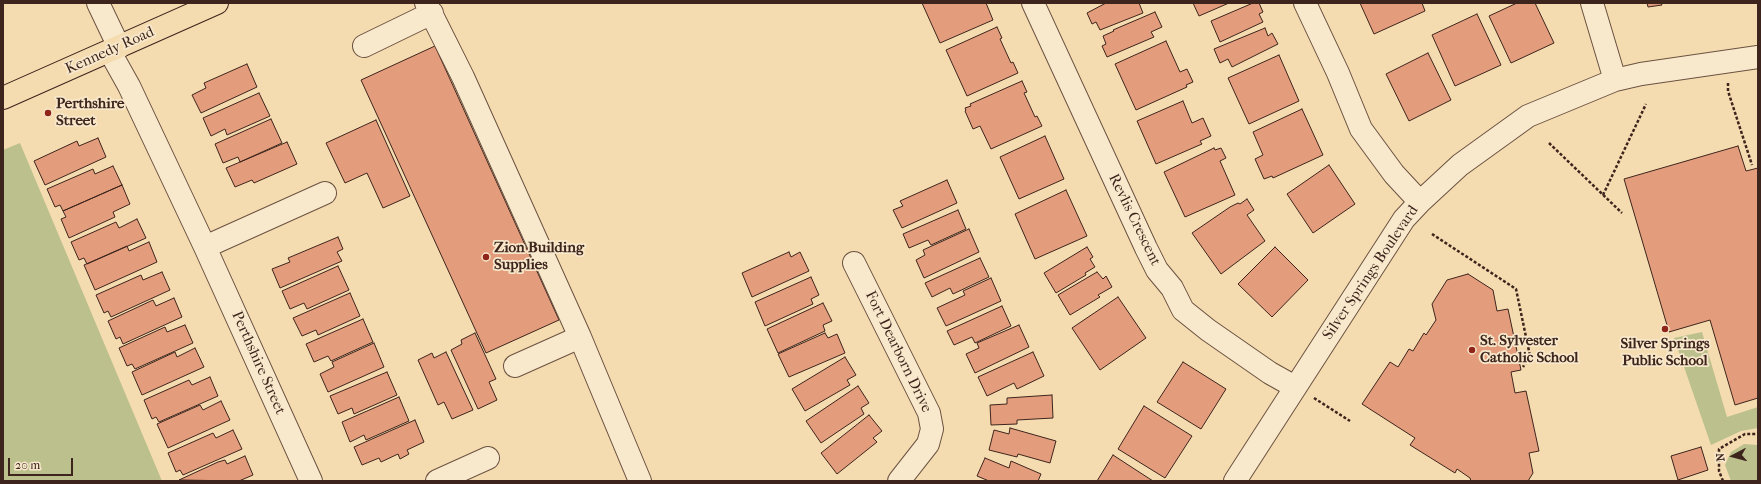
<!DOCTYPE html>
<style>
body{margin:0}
#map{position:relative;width:1761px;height:484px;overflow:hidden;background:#f5dcb0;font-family:"IM FELL French Canon",serif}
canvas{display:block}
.frame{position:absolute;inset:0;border:4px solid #3d241c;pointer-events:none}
.north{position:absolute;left:1713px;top:436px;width:40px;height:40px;-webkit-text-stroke:3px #f8e8cc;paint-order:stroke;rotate:264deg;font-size:11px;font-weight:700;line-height:16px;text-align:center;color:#3d241c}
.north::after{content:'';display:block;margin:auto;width:14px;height:18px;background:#3d241c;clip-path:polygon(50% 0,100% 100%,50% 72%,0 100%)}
.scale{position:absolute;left:8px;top:458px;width:65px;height:18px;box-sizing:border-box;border:2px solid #3d241c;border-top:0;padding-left:5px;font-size:12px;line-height:14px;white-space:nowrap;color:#3d241c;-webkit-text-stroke:3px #f8e8cc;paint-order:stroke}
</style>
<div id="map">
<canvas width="1761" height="484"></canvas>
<div class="frame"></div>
<div class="north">N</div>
<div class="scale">20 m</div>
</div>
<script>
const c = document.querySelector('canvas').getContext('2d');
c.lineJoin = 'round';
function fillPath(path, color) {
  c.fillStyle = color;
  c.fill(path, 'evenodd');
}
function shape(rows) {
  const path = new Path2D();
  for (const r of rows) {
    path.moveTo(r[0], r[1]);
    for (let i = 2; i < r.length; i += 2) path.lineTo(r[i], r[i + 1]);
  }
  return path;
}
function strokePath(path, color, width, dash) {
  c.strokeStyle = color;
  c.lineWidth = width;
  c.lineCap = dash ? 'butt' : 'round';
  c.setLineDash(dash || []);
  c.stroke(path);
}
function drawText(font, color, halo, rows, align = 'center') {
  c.font = font + ' "IM FELL French Canon",serif';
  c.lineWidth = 3.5;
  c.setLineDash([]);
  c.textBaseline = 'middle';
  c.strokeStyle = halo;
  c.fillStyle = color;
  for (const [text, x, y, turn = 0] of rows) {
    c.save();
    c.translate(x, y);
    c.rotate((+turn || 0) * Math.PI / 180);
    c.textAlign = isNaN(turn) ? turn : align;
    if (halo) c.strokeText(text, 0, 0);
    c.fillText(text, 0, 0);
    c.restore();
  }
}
const green = shape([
 [20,143,162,481,3,481,3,150],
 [1702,332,1727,417,1758,407,1758,428,1741,431,1711,445,1674,338],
 [1744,444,1758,445,1758,481,1731,481,1725,465,1731,452]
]);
const building = shape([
 [922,3,986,3,993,20,940,43,922,3],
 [1106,3,1139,3,1143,13,1100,30,1096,22,1092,24,1087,13,1106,3],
 [1193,3,1229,3,1199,16,1193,3],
 [1253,3,1259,3,1263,12,1259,14,1263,22,1220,42,1211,21,1253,3],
 [1360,3,1422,3,1425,11,1374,34,1360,3],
 [1517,3,1535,3,1554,43,1511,63,1489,16,1517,3],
 [1647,3,1661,3,1662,5,1648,7,1647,3],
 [1155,12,1162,27,1151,32,1154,37,1107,57,1102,46,1106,44,1103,36,1114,31,1113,30,1155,12],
 [1477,14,1501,65,1455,86,1432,35,1477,14],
 [997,27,1002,38,1000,39,1011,63,1013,62,1018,73,967,96,946,50,997,27],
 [1265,28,1268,36,1272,33,1278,44,1232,67,1228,59,1220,63,1214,49,1265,28],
 [1166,41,1180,72,1187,69,1193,82,1186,85,1187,87,1136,110,1115,64,1166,41],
 [435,46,559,320,486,353,361,80,435,46],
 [1428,53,1451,100,1409,121,1386,74,1428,53],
 [1279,55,1299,101,1249,124,1228,78,1279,55],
 [247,64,257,87,201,113,192,95,206,88,204,83,247,64],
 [1022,81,1027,92,1024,93,1035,117,1037,116,1042,126,991,149,980,126,973,129,965,111,966,110,965,108,971,106,970,104,1022,81],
 [259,93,270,116,227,135,225,129,211,136,203,118,259,93],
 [1183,101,1192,123,1203,118,1211,136,1200,141,1202,144,1156,164,1137,121,1183,101],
 [1302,109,1323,155,1273,178,1272,176,1264,179,1255,159,1263,155,1253,132,1302,109],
 [271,119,282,143,240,162,238,157,223,163,215,144,271,119],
 [376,120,410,196,383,208,367,173,345,183,326,143,376,120],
 [1045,136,1064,179,1019,199,1000,157,1045,136],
 [98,138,106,157,45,185,34,161,77,141,79,146,98,138],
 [287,142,297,164,254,183,252,180,235,187,226,168,287,142],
 [1738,146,1746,171,1758,168,1758,398,1735,405,1710,320,1669,332,1624,179,1738,146],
 [1214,148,1215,150,1221,148,1226,158,1220,161,1235,195,1185,217,1164,172,1214,148],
 [1329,165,1355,204,1313,233,1287,194,1329,165],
 [113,166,122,185,63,211,60,205,55,207,47,189,93,169,95,174,113,166],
 [947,180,957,203,902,228,893,210,903,206,900,201,947,180],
 [122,185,130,204,113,212,115,217,69,238,61,219,66,217,63,211,122,185],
 [1066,190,1087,236,1035,259,1015,214,1066,190],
 [1247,199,1254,210,1247,215,1265,241,1221,274,1192,233,1230,207,1238,203,1240,204,1247,199],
 [958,210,966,229,931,245,928,240,909,248,903,234,958,210],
 [137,219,146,238,87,264,84,258,79,260,71,242,116,222,119,228,137,219],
 [969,229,979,252,924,278,916,260,925,255,923,250,969,229],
 [338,237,343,249,337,252,342,261,280,288,272,269,290,262,288,258,338,237],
 [149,242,157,262,95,290,84,265,127,246,129,251,149,242],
 [1087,247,1093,257,1090,259,1095,267,1085,273,1086,275,1056,293,1044,273,1087,247],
 [1275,247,1308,280,1272,317,1238,284,1275,247],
 [789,252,791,257,800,252,809,271,752,297,742,273,789,252],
 [980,258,989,277,953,294,950,288,932,297,925,283,980,258],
 [338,266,349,290,307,309,304,303,290,309,282,291,338,266],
 [162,272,170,290,111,317,108,311,104,313,96,295,141,275,143,280,162,272],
 [1097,272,1103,279,1106,276,1112,287,1098,295,1100,297,1070,315,1058,295,1097,272],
 [1468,274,1493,290,1497,311,1508,309,1521,370,1511,372,1515,393,1526,391,1539,451,1529,453,1533,473,1528,481,1471,481,1470,478,1457,469,1455,473,1410,445,1415,438,1362,404,1390,362,1398,367,1409,349,1413,351,1424,333,1426,335,1436,320,1432,304,1447,280,1468,274],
 [811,277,819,295,811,299,813,304,765,326,755,302,811,277],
 [991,278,1001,301,946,326,937,308,965,295,963,291,991,278],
 [350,293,360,316,318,335,316,330,302,336,293,318,350,293],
 [1118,297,1146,338,1100,370,1072,328,1118,297],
 [174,298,182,317,123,344,120,337,116,339,108,321,153,300,156,306,174,298],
 [823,303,832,321,823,325,825,331,778,353,767,329,823,303],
 [1002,306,1011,326,975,343,972,337,954,345,947,331,1002,306],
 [363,319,373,342,331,361,328,356,314,362,306,344,363,319],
 [185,325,193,343,135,369,132,364,127,366,119,348,165,327,167,332,185,325],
 [1019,325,1029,347,975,373,966,354,979,348,977,343,1019,325],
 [475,333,496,379,489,382,497,400,478,409,451,350,462,344,461,340,475,333],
 [825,333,828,338,837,334,845,353,789,377,778,354,825,333],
 [374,343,384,367,328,392,320,374,334,367,332,362,374,343],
 [195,348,204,367,142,395,132,372,175,352,177,357,195,348],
 [446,352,473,410,452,419,444,402,438,405,418,360,432,353,434,358,446,352],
 [1033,352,1044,376,1017,389,1014,383,987,396,978,377,1033,352],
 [845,357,856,375,847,380,850,385,805,411,792,389,845,357],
 [1183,362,1226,389,1201,429,1157,402,1183,362],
 [387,372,397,395,354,414,352,408,338,414,330,396,387,372],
 [210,377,218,396,159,422,156,417,152,419,144,400,189,380,192,385,210,377],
 [858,386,869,403,861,408,864,414,821,443,806,421,858,386],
 [1052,395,1053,418,1017,420,1017,424,991,425,990,405,1007,404,1007,398,1052,395],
 [399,397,409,421,366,440,364,435,350,442,342,422,399,397],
 [221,401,230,420,168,448,157,424,200,405,203,410,221,401],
 [1144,406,1192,436,1165,478,1118,449,1144,406],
 [869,415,882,431,873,438,877,442,837,474,821,453,869,415],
 [415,420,424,442,407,450,409,454,400,459,398,454,381,462,379,458,362,465,354,447,415,420],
 [1010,428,1056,441,1050,463,1018,454,1017,457,989,450,994,430,1009,434,1010,428],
 [233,430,242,449,183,475,180,470,176,472,168,453,213,433,216,438,233,430],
 [1701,447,1708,470,1678,480,1671,456,1701,447],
 [1113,455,1136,470,1153,481,1097,481,1113,455],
 [245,456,253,475,239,481,179,480,218,462,225,460,227,464,245,456],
 [985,458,1009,468,1011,461,1041,474,1038,481,989,481,977,476,985,458]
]);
const path = shape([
 [1728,83,1728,91,1752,165],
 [1549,143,1622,213],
 [1603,195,1646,104],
 [1432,234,1516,289,1530,356,1523,367],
 [1314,398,1350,421],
 [1723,481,1719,471,1719,449,1745,434,1758,434]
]);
const minor = shape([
 [98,3,119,47],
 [426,3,463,77,580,337,640,481],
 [1033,3,1146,248,1157,270,1172,288,1183,310,1208,330,1270,373,1295,387],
 [1305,3,1338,73,1361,129,1394,174,1420,202],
 [1592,3,1615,80],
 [364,46,432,13],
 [110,52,129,86,205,247,311,481],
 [205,247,325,193],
 [854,263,929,413,932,429,928,444,899,481],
 [515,366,580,337],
 [437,481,488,458],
 [1235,481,1404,219,1420,202,1460,165,1528,116,1615,80,1641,74,1758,57]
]);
const major = shape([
 [3,98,217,3]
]);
const markers = [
 [48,113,4,"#8f2418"],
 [486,257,4,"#8f2418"],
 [1665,329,4,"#8f2418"],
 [1472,350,4,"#8f2418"]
];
const streetNames = [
 ["Kennedy Road",110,51,-24],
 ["Revlis Crescent",1134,220,64],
 ["Silver Springs Boulevard",1371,273,-56],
 ["Fort Dearborn Drive",898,352,64],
 ["Perthshire Street",258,363,66]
];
const poiNames = [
 ["Perthshire",56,104],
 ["Street",56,121],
 ["Zion Building",494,248],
 ["Supplies",494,265],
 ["St. Sylvester",1480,341],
 ["Catholic School",1480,358],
 ["Silver Springs",1665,344,"center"],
 ["Public School",1665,361,"center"]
];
fillPath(green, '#bbc08c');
fillPath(building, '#e49d7c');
strokePath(building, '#3d241c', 1);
strokePath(minor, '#6b5241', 24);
strokePath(major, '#3d241c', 24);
strokePath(path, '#3d241c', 2.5, [3, 2]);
strokePath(minor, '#f8e8cc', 22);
strokePath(major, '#f5dcb0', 22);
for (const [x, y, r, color] of markers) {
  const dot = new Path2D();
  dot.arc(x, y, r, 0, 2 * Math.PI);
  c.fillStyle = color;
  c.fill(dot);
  strokePath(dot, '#f8e8cc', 1.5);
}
drawText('15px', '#3d241c', '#f8e8cc', streetNames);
drawText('bold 15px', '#3d241c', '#f8e8cc', poiNames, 'left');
</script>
